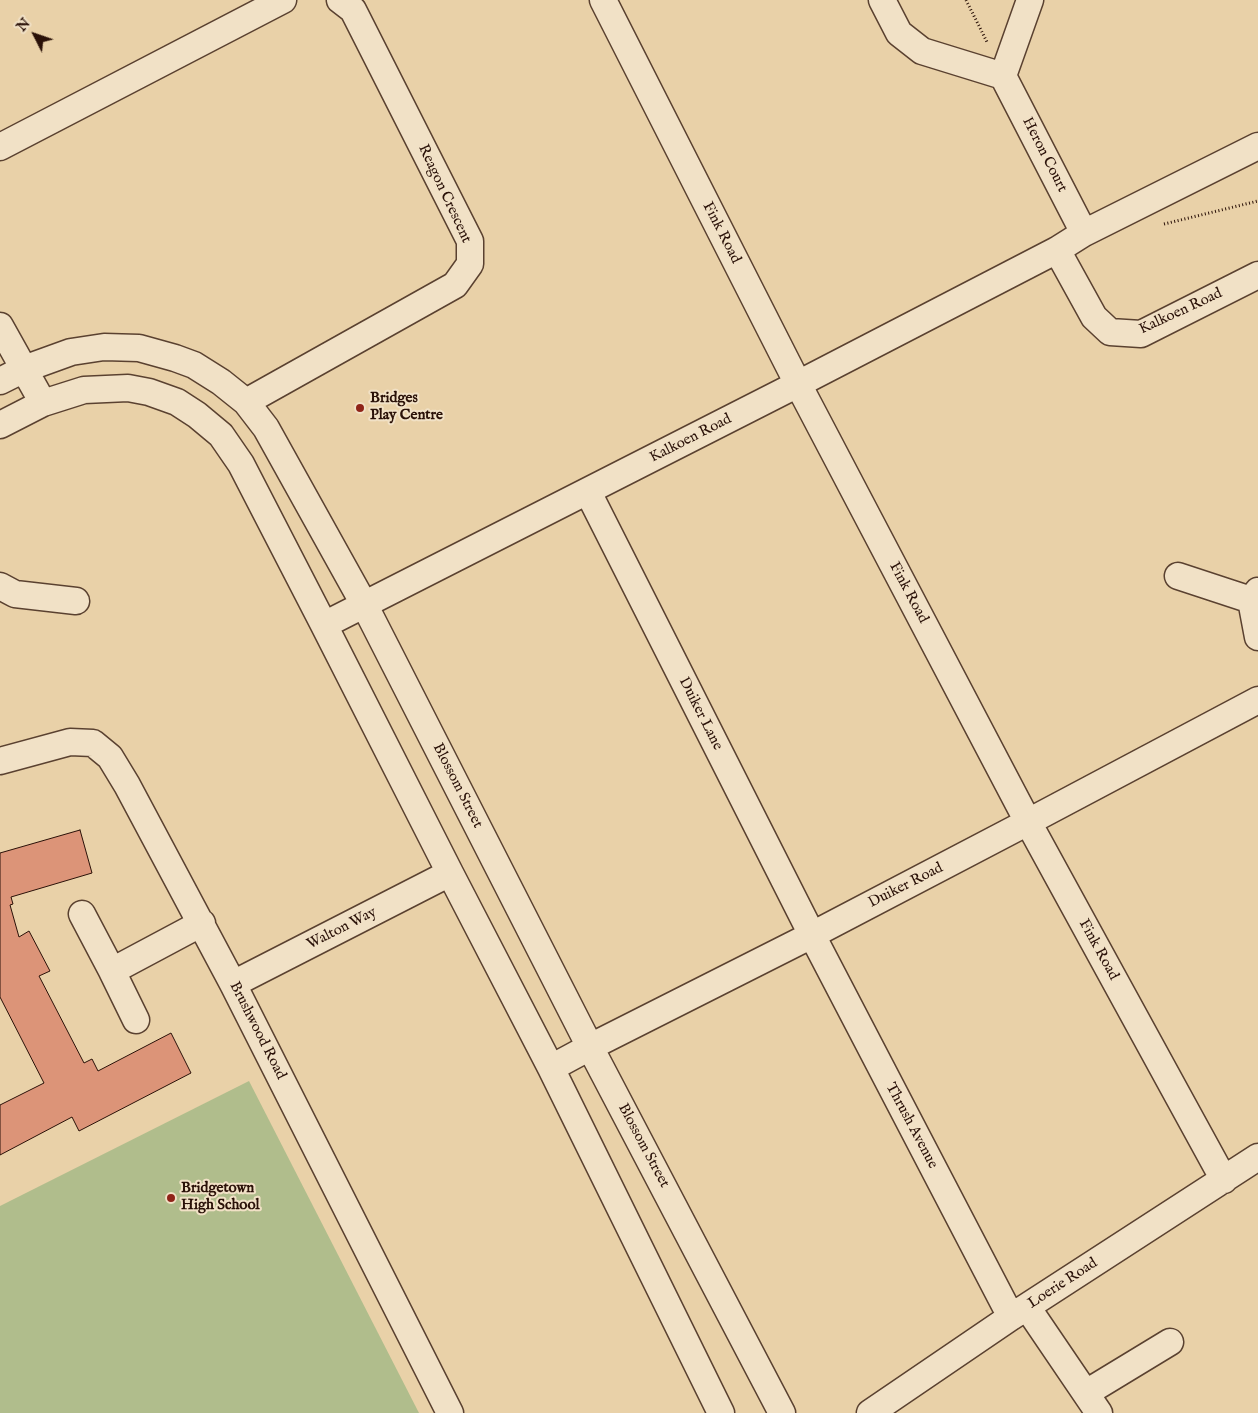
<!DOCTYPE html>
<style>
body{margin:0}
#map{position:relative;width:1258px;height:1413px;overflow:hidden;background:#e9d1a8;font-family:"IM FELL English",serif}
canvas{display:block}
.north{position:absolute;left:10px;top:10px;width:50px;height:50px;-webkit-text-stroke:4px #f1e1c6;paint-order:stroke;rotate:311deg;font-size:14px;font-weight:700;line-height:20px;text-align:center;color:#2a1108}
.north::after{content:'';display:block;margin:auto;width:18px;height:22px;background:#2a1108;clip-path:polygon(50% 0,100% 100%,50% 72%,0 100%)}
</style>
<div id="map">
<canvas width="1258" height="1413"></canvas>
<div class="north">N</div>
</div>
<script>
const c = document.querySelector('canvas').getContext('2d');
c.lineJoin = 'round';
function fillPath(path, color) {
  c.fillStyle = color;
  c.fill(path, 'evenodd');
}
function shape(rows) {
  const path = new Path2D();
  for (const r of rows) {
    path.moveTo(r[0], r[1]);
    for (let i = 2; i < r.length; i += 2) path.lineTo(r[i], r[i + 1]);
  }
  return path;
}
function strokePath(path, color, width, dash) {
  c.strokeStyle = color;
  c.lineWidth = width;
  c.lineCap = dash ? 'butt' : 'round';
  c.setLineDash(dash || []);
  c.stroke(path);
}
function drawText(font, color, halo, rows, align = 'center') {
  c.font = font + ' "IM FELL English",serif';
  c.lineWidth = 4;
  c.setLineDash([]);
  c.textBaseline = 'middle';
  c.strokeStyle = halo;
  c.fillStyle = color;
  for (const [text, x, y, turn = 0] of rows) {
    c.save();
    c.translate(x, y);
    c.rotate((+turn || 0) * Math.PI / 180);
    c.textAlign = isNaN(turn) ? turn : align;
    if (halo) c.strokeText(text, 0, 0);
    c.fillText(text, 0, 0);
    c.restore();
  }
}
const green = shape([
 [249,1081,419,1413,0,1413,0,1206]
]);
const building = shape([
 [80,830,92,873,11,897,13,904,10,905,19,937,29,931,50,971,39,976,84,1063,92,1059,98,1071,171,1033,191,1073,79,1131,72,1117,0,1155,0,1105,44,1083,0,997,0,853,80,830]
]);
const path = shape([
 [966,0,987,42],
 [1164,224,1258,201]
]);
const minor = shape([
 [603,0,798,384,1028,822,1224,1180],
 [882,0,899,33,922,51,1003,76,1084,233],
 [1003,76,1030,0],
 [0,147,283,0],
 [1057,250,1094,317,1110,332,1141,334,1258,275],
 [0,326,43,403],
 [0,381,24,369,71,352,104,347,139,348,175,358,194,365,221,382,246,402,266,428,365,606,590,1047,782,1413],
 [246,402,455,285,470,264,470,241,353,10,340,0],
 [0,425,43,403,84,390,128,388,149,392,177,402,197,415,221,435,241,464,324,625,450,873,551,1068,721,1413],
 [588,492,812,935,1011,1317],
 [1178,576,1251,600],
 [0,586,15,594,76,601],
 [1258,591,1251,600,1258,637],
 [324,625,798,384,1057,250,1084,233,1258,146],
 [0,761,70,742,93,743,110,757,127,785,233,984,450,1413],
 [82,914,112,971,202,923],
 [112,971,136,1020],
 [233,984,450,873],
 [551,1068,590,1047,812,935,1028,822,1258,700],
 [1027,1307,1099,1413],
 [1086,1393,1170,1342],
 [870,1413,1011,1317,1258,1157]
]);
const markers = [
 [360,408,5,"#8f2418"],
 [171,1198,5,"#8f2418"]
];
const streetNames = [
 ["Heron Court",1044,155,63],
 ["Reagon Crescent",444,194,65],
 ["Fink Road",721,233,63],
 ["Kalkoen Road",1181,312,-25],
 ["Kalkoen Road",691,439,-27],
 ["Fink Road",908,593,62],
 ["Duiker Lane",700,714,63],
 ["Blossom Street",457,786,63],
 ["Duiker Road",906,886,-27],
 ["Walton Way",342,929,-27],
 ["Fink Road",1098,950,61],
 ["Brushwood Road",257,1031,63],
 ["Thrush Avenue",911,1126,62],
 ["Blossom Street",643,1146,62],
 ["Loerie Road",1063,1284,-33]
];
const poiNames = [
 ["Bridges",370,399],
 ["Play Centre",370,416],
 ["Bridgetown",181,1189],
 ["High School",181,1206]
];
fillPath(green, '#b0bd8c');
fillPath(building, '#dc9478');
strokePath(building, '#2a1108', 1);
strokePath(minor, '#5a4130', 29);
strokePath(path, '#2a1108', 3, [1, 2.5]);
strokePath(minor, '#f1e1c6', 26);
for (const [x, y, r, color] of markers) {
  const dot = new Path2D();
  dot.arc(x, y, r, 0, 2 * Math.PI);
  c.fillStyle = color;
  c.fill(dot);
  strokePath(dot, '#f1e1c6', 2);
}
drawText('15px', '#2a1108', '#f1e1c6', streetNames);
drawText('bold 15px', '#2a1108', '#f1e1c6', poiNames, 'left');
</script>
